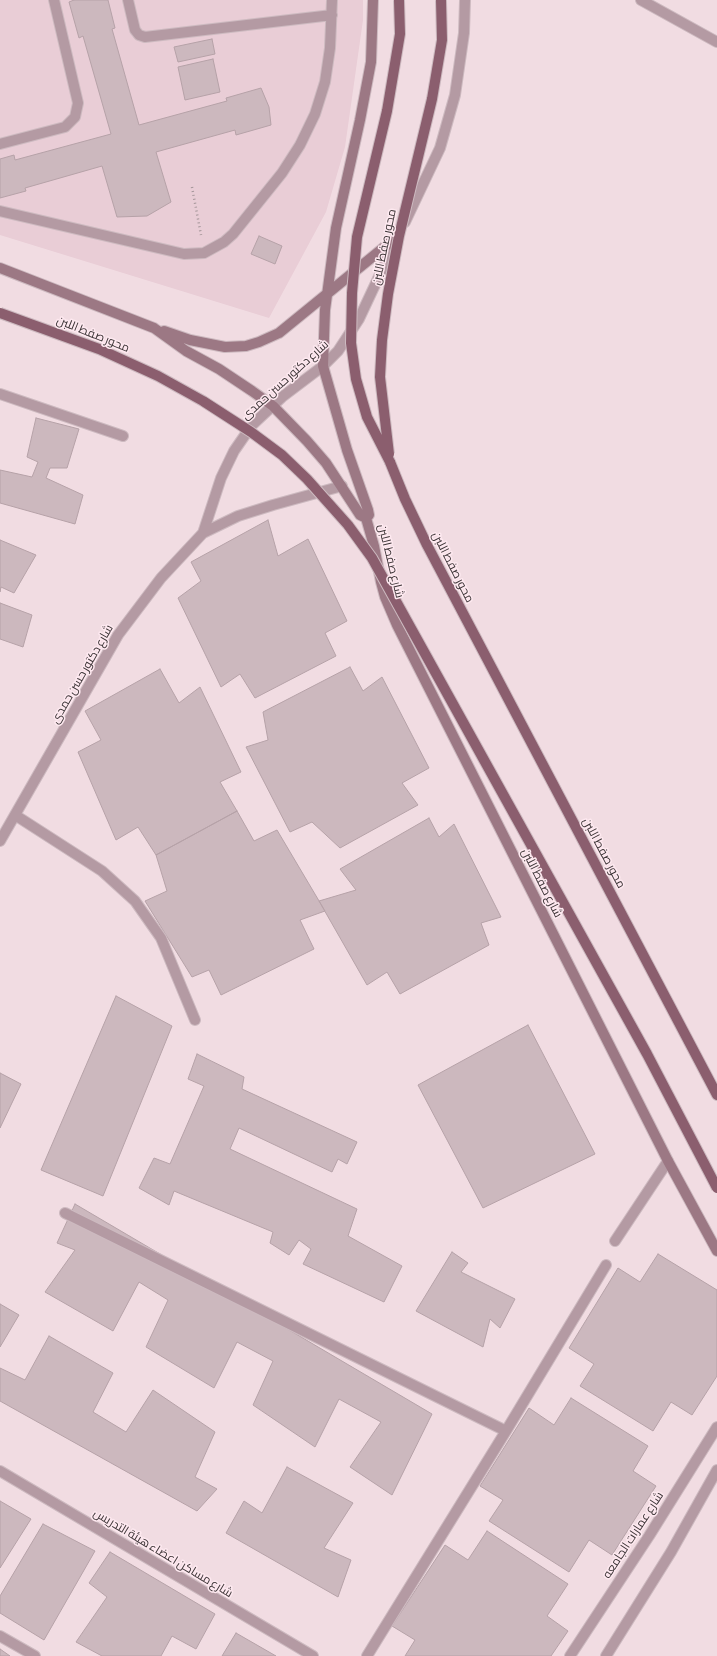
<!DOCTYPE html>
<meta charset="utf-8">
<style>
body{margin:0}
canvas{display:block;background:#f1dce2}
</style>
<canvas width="717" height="1656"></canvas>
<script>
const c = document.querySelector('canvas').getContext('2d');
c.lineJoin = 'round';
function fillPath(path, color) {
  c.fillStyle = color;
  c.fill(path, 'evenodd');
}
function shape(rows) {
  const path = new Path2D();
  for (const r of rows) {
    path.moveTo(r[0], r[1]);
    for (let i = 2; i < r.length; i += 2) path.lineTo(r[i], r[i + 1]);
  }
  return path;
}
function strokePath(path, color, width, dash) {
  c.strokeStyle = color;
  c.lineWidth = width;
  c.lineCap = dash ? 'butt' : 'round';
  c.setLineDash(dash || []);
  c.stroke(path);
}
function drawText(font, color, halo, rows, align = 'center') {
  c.font = font + ' "Asap Condensed",Cairo,sans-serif';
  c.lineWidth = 3;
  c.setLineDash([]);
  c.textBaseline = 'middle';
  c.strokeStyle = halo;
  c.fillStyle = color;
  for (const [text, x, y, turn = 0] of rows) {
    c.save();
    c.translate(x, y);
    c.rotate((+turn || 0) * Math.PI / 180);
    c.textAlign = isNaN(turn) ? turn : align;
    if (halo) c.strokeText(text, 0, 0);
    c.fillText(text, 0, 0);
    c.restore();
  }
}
const built = shape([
 [0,0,363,0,363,20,345,147,326,212,269,318,0,235]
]);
const building = shape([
 [74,0,108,0,115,28,112,29,139,125,227,101,226,98,261,88,269,107,271,125,236,135,235,130,156,152,171,202,147,216,117,217,102,166,25,188,26,191,0,198,0,159,14,155,15,160,111,134,83,36,79,38,69,2,74,0],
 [212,39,215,54,178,62,174,47,212,39],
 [213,59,220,92,185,100,178,67,213,59],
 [259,236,282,246,275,264,251,254,259,236],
 [36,418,79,429,67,468,50,468,46,478,83,495,75,524,0,503,0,470,32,477,38,462,27,457,36,418],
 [268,520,278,556,308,539,347,621,325,633,336,656,255,698,240,674,221,687,178,598,201,581,191,562,268,520],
 [0,540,36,555,14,593,1,587,0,592,0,540],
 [0,603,32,615,23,647,0,639,0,603],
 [350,667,363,691,382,677,429,768,402,783,418,805,340,848,312,822,290,832,246,747,268,740,263,712,350,667],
 [160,669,179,703,200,687,241,772,220,782,237,811,156,855,138,827,116,840,78,752,101,740,85,711,160,669],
 [237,811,254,841,277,830,325,911,300,920,314,949,221,995,209,970,192,977,145,901,167,891,156,855,237,811],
 [429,818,439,837,454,824,501,917,481,923,489,945,400,994,387,972,367,985,319,901,356,890,340,869,429,818],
 [116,996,172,1026,103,1196,41,1170,116,996],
 [528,1025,595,1154,483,1208,418,1085,528,1025],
 [197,1054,244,1077,242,1089,357,1142,347,1164,338,1159,332,1172,239,1128,230,1149,357,1209,348,1236,402,1266,384,1302,303,1264,311,1249,299,1240,289,1255,270,1243,273,1232,174,1191,169,1205,139,1188,154,1158,170,1164,204,1086,188,1079,197,1054],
 [0,1073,21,1084,0,1128,0,1073],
 [75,1204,432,1414,392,1495,350,1467,381,1422,339,1399,315,1447,253,1405,273,1361,237,1342,214,1388,146,1347,168,1300,139,1282,113,1331,45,1292,75,1250,57,1243,75,1204],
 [452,1252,468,1263,461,1272,515,1299,500,1328,490,1319,483,1347,416,1311,452,1252],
 [658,1254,717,1290,717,1376,692,1415,671,1402,653,1431,580,1386,594,1364,569,1348,618,1268,640,1282,658,1254],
 [0,1304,19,1315,0,1347,0,1304],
 [49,1336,113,1373,93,1412,126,1432,153,1390,215,1432,195,1477,217,1489,197,1511,0,1401,0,1368,25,1380,49,1336],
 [571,1398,648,1446,633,1471,656,1486,612,1555,589,1540,569,1572,489,1521,503,1500,480,1486,529,1408,554,1425,571,1398],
 [287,1467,353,1503,324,1548,351,1560,338,1597,226,1533,244,1501,262,1513,287,1467],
 [0,1501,31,1519,0,1568,0,1501],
 [43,1524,95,1551,44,1640,0,1613,0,1596,43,1524],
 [487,1531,568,1584,547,1616,568,1631,551,1656,405,1656,415,1640,392,1626,445,1545,468,1560,487,1531],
 [110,1552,215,1614,196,1649,172,1636,161,1656,102,1656,76,1642,107,1597,89,1583,110,1552],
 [236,1633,276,1656,222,1656,236,1633],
 [0,1649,10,1656,0,1656,0,1649]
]);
const path = shape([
 [192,187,201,235]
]);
const lane = shape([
 [641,0,717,42],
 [615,1241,668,1161]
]);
const street = shape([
 [128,0,135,30,139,35,145,37,332,15],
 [0,144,65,127,75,117,78,103,54,0],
 [0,211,184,254,204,253,224,242,233,234,282,173,300,145,315,114,325,82,330,48,332,0],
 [405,222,440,148,455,95,464,33,465,0],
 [0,394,123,436],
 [203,533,221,478,234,451,252,425,282,397,323,366,338,351,359,319,397,238],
 [15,815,102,871,135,901,161,938,195,1020],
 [0,841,118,635,161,578,203,533,238,516,273,505,342,486],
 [65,1213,506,1431],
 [0,1471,313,1656],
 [0,1636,35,1656],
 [367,1656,506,1431,606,1265],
 [570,1656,649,1536,717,1427],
 [606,1656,671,1552,717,1470]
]);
const secondary = shape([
 [373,0,371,62,360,120,336,228,325,310,323,366,347,450,368,510,369,515,366,518,374,546,381,582,385,597,397,625,668,1161,717,1251],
 [0,268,154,328,186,351,219,369,252,391,273,406,307,441,326,463,360,515,366,518],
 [164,331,190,340,225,347,246,346,259,342,279,333,398,236]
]);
const primary = shape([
 [390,462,405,499,427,545,717,1095]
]);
const primaryBridge = shape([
 [0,313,99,349,158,376,203,401,251,432,282,455,307,479,348,525,372,558,647,1054,717,1188],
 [389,454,380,377,382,340,388,294,399,236,432,99,442,40,441,0],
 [390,462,367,417,356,379,351,343,352,293,357,237,387,111,400,34,399,0]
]);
const streetNames = [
 ["محور صفط اللبن",384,247,-78],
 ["محور صفط اللبن",93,334,22],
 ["شارع دكتور حسن حمدى",285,380,-42],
 ["شارع صفط اللبن",391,561,76],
 ["محور صفط اللبن",453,567,63],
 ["شارع دكتور حسن حمدى",82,674,-60],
 ["محور صفط اللبن",604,853,62],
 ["شارع صفط اللبن",542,883,63],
 ["شارع عمارات الجامعه",633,1535,-57],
 ["شارع مساكن اعضاء هيئة التدريس",163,1553,31]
];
fillPath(built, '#e9cdd6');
fillPath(building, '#ccb8be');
strokePath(building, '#b6a2a8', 1);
strokePath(lane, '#cdbac0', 12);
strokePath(street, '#cdbac0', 12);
strokePath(secondary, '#cdbac0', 12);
strokePath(primary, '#cdbac0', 12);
strokePath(path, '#a5969a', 2.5, [1, 3]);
strokePath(lane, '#b49aa3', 10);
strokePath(street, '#b49aa3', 10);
strokePath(secondary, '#9c7884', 10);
strokePath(primary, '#8b5e6e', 10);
strokePath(primaryBridge, '#cdbac0', 12, []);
strokePath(primaryBridge, '#8b5e6e', 10);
drawText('12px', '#3c3436', '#fee9f0', streetNames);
</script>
